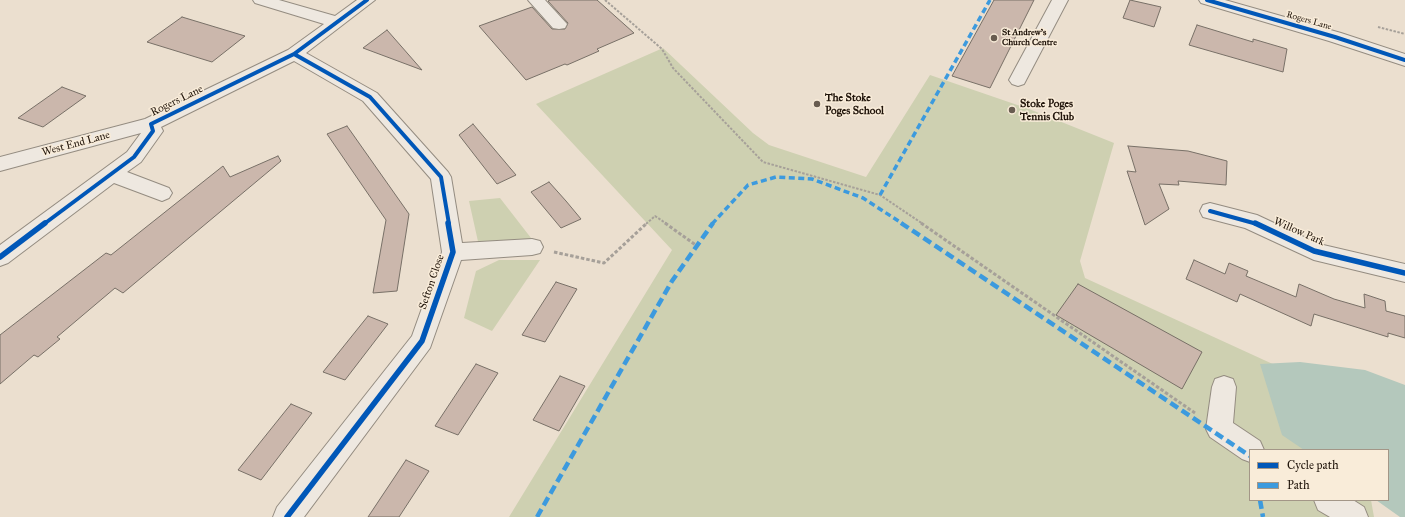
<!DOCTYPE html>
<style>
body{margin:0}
#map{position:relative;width:1405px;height:517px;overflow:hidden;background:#ebdfcf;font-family:"IM FELL Great Primer",serif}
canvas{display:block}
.legend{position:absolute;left:1249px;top:449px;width:140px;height:52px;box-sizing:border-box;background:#f9ecd9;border:1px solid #a39687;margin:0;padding:5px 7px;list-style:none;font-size:12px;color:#21150b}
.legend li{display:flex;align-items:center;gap:8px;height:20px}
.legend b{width:20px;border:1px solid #a39687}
</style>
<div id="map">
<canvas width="1405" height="517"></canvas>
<ul class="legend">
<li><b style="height:5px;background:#0057b8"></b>Cycle path</li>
<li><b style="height:5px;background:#3c9ade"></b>Path</li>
</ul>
</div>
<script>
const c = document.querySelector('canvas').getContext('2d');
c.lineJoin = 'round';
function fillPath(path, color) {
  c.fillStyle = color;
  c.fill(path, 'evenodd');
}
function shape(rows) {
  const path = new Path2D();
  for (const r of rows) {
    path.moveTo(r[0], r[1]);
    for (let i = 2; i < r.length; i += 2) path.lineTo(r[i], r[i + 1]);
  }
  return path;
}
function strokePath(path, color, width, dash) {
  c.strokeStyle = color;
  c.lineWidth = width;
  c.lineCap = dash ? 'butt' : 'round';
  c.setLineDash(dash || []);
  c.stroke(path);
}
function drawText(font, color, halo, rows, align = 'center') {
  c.font = font + ' "IM FELL Great Primer",serif';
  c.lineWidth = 3;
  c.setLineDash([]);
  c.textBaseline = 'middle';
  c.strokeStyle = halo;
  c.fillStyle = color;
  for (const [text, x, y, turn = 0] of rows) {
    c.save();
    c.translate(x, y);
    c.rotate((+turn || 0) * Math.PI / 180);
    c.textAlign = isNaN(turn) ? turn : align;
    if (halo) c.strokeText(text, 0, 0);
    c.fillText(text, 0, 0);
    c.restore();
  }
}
const green = shape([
 [663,48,753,133,769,145,866,177,930,75,1029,109,1114,143,1080,261,1085,278,1360,404,1365,450,1250,450,1250,500,1371,500,1374,517,509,517,672,250,536,104],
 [500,198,538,247,479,246,469,201],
 [499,260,540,260,492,331,464,318,476,271]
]);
const water = shape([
 [1300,362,1365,370,1405,385,1405,517,1400,517,1376,500,1388,500,1388,450,1304,450,1282,435,1260,364]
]);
const building = shape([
 [550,0,597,0,634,33,597,49,599,51,567,65,565,64,526,80,479,26,532,7,552,29,565,29,568,23,548,1,550,0],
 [994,0,1034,0,990,88,952,76,994,0],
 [1130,0,1161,7,1154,27,1123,18,1130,0],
 [182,17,245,36,212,62,147,42,182,17],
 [1197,25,1253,42,1253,39,1287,49,1283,72,1189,45,1197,25],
 [387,30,422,70,363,48,387,30],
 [62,87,86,96,43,127,18,118,62,87],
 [473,124,516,175,497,184,459,135,473,124],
 [347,126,409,214,397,291,373,293,386,220,327,134,347,126],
 [1128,146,1188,151,1227,161,1226,185,1178,181,1179,185,1159,184,1169,209,1145,225,1127,171,1136,172,1128,146],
 [278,156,281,161,123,293,115,288,57,337,60,339,38,357,34,355,0,384,0,335,106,253,111,255,223,166,230,177,278,156],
 [549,182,566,201,581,219,561,228,531,192,549,182],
 [1194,260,1225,274,1229,263,1248,271,1246,276,1296,297,1299,284,1334,299,1365,308,1364,294,1385,301,1386,311,1405,316,1405,338,1388,333,1388,337,1314,314,1311,326,1240,294,1237,302,1186,279,1194,260],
 [556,282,577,289,545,342,522,335,556,282],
 [1078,284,1202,352,1182,389,1056,315,1078,284],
 [368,316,388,324,345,380,323,372,368,316],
 [476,364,498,373,458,435,435,426,476,364],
 [560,376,585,386,559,431,533,420,560,376],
 [291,404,312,413,261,480,238,470,291,404],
 [406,460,429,471,399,517,368,517,406,460]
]);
const pathFar1 = shape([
 [605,0,662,49,673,68,763,162,880,195,923,224],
 [1378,27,1405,34],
 [646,224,655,216,667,224]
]);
const path = shape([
 [665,223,697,246],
 [921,223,1195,413],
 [554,252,604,263,647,223]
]);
const minor = shape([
 [253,0,279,0,335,16,357,0,375,0,306,53,377,93,448,172,451,177,462,243,532,239,540,241,543,247,540,253,532,255,461,260,430,348,304,517,273,517,277,507,412,336,442,252,431,179,363,101,294,61,161,127,163,131,141,162,127,172,169,188,172,193,169,198,162,201,114,183,8,263,0,266,0,245,127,152,141,133,0,171,0,157,145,119,288,50,324,24,255,3,253,0],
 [528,0,545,0,567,24,565,28,559,29,553,28,528,0],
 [1052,0,1068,0,1024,84,1018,86,1012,84,1009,80,1052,0],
 [1199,0,1225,0,1341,33,1405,54,1405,66,1329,41,1201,3,1199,0],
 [1210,203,1257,215,1319,244,1405,264,1405,282,1314,260,1245,228,1203,217,1200,211,1203,205,1210,203],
 [1224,376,1233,379,1236,387,1233,423,1260,441,1264,450,1250,450,1250,462,1242,459,1210,437,1206,429,1212,387,1215,379,1224,376],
 [1314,500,1353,500,1364,507,1368,517,1330,517,1318,510,1314,500]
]);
const quietFar1 = shape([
 [880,195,990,0],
 [712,224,748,185,776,177,812,179,863,198,903,224]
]);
const quiet = shape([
 [901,223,1250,456],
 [1260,500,1263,517],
 [537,517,672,281,713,223]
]);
const cyclewayFar1 = shape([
 [1207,0,1335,37,1405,60],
 [294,54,370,97,441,177,449,224],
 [1210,211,1257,224],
 [44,224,134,157,153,131,151,124,294,54,367,0]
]);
const cycleway = shape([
 [1255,223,1314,251,1405,273],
 [0,257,45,223],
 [287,517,422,341,453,252,448,223]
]);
const markers = [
 [994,38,4,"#685c50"],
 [817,104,4,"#685c50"],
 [1012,110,4,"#685c50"]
];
const farStreetnames = [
 ["Rogers Lane",1309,21,16]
];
const farPoinames = [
 ["St Andrew's",1002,33],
 ["Church Centre",1002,43]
];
const poiNames = [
 ["The Stoke",825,98],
 ["Poges School",825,111],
 ["Stoke Poges",1020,104],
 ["Tennis Club",1020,117]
];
const streetNames = [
 ["Rogers Lane",177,101,-26],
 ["West End Lane",76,144,-15],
 ["Willow Park",1299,232,24],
 ["Sefton Close",432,282,-71]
];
fillPath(green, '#ced0b1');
fillPath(water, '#b4c8bc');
fillPath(building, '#cbb7ac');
strokePath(building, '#787067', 1);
strokePath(minor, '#948c81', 2);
strokePath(pathFar1, '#a6a099', 2, [2.5, 1.5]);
strokePath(path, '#a6a099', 3, [3.5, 2]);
fillPath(minor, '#eee8e0');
strokePath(quietFar1, '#3c9ade', 3.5, [6, 3.5]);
strokePath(quiet, '#3c9ade', 4.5, [9, 4.5]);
strokePath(cyclewayFar1, '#0057b8', 4);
strokePath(cycleway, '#0057b8', 5.5);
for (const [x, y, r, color] of markers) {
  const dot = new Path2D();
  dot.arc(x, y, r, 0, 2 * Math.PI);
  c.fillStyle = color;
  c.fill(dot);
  strokePath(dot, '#f9ecd9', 1.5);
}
drawText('9px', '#21150b', '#f9ecd9', farStreetnames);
drawText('bold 9px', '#21150b', '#f9ecd9', farPoinames, 'left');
drawText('bold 11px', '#21150b', '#f9ecd9', poiNames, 'left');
drawText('11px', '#21150b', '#f9ecd9', streetNames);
</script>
